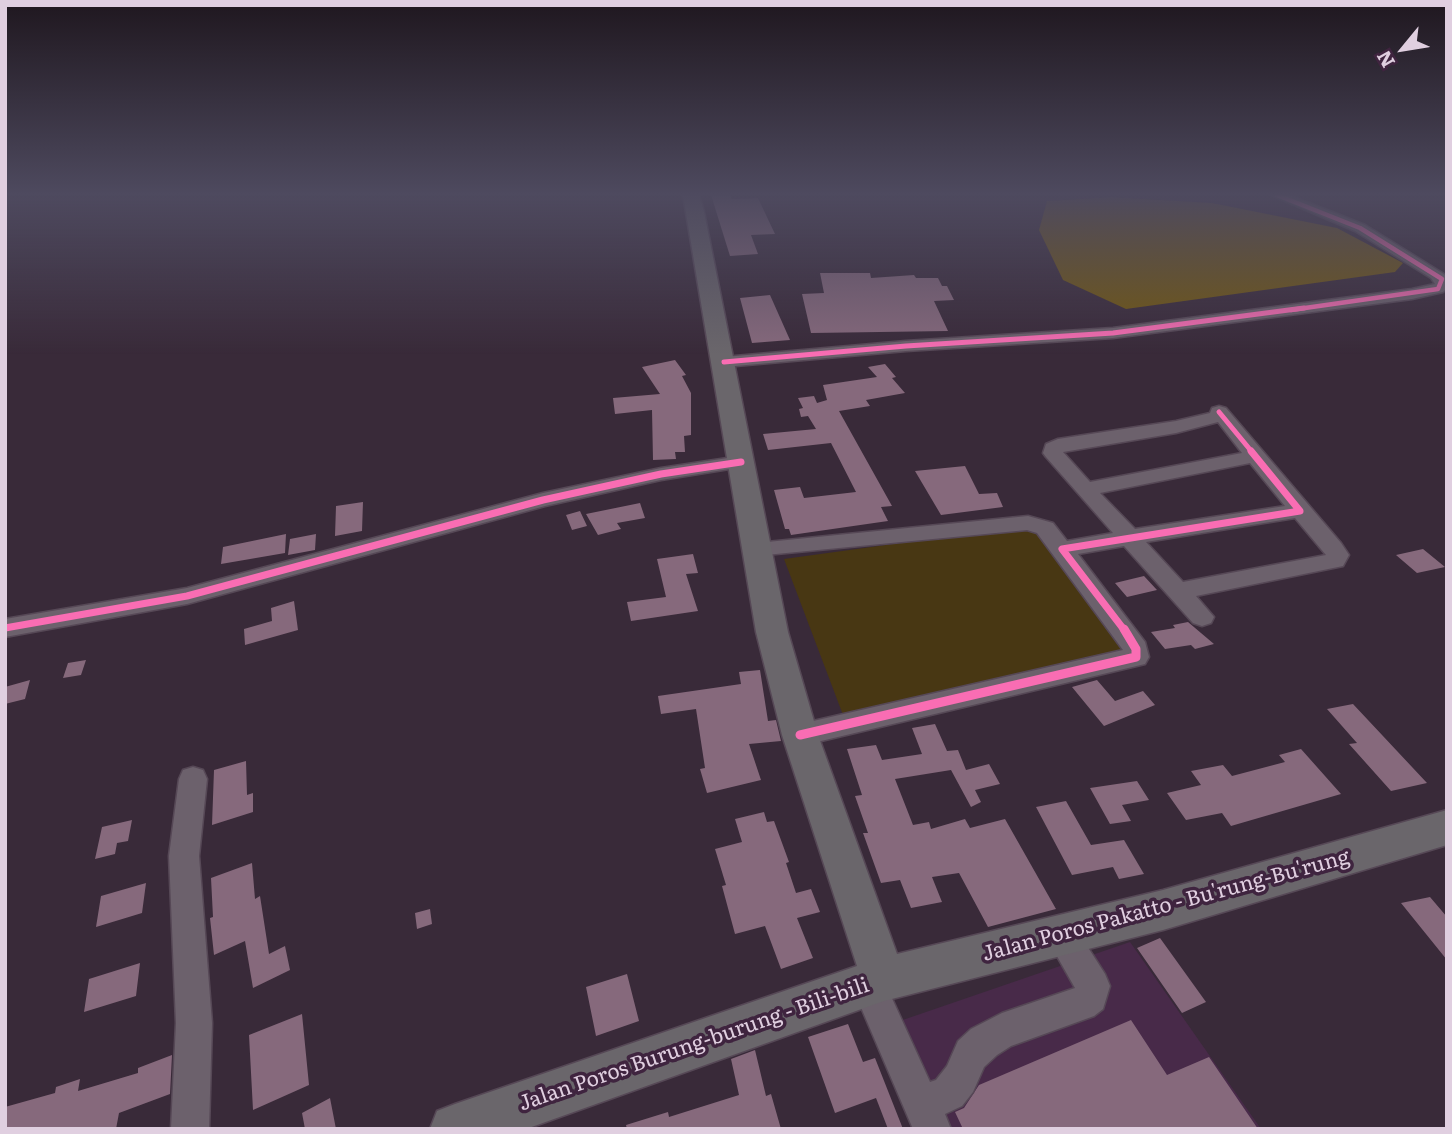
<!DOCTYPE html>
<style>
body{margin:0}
#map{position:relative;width:1452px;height:1134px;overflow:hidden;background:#392a39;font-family:Literata,serif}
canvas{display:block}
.frame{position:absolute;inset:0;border:7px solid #e0cfe0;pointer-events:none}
.north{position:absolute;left:1368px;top:14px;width:70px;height:70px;-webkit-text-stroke:5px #3f243f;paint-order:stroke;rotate:240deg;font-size:19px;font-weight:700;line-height:28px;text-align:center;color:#e0cfe0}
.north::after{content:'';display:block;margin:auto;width:24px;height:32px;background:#e0cfe0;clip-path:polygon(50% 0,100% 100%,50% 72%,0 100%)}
</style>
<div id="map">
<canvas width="1452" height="1134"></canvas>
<div class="frame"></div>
<div class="north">N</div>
</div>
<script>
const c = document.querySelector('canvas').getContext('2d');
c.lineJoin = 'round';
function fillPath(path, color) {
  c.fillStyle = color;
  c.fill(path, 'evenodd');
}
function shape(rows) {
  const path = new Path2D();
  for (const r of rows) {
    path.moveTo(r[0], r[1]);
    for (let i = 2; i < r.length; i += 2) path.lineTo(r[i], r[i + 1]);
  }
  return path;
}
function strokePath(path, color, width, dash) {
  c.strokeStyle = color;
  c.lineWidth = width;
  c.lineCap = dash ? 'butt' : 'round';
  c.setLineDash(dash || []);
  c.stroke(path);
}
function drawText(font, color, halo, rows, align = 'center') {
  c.font = font + ' Literata,serif';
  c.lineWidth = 7;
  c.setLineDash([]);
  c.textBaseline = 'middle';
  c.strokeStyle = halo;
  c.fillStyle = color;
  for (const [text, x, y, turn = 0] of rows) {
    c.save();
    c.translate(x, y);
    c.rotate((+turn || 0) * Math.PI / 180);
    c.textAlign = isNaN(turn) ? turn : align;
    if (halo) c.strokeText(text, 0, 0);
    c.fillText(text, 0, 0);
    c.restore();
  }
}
const built = shape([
 [1130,942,1261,1129,941,1129,894,1023]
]);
const green = shape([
 [1032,525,1124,649,843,715,784,559]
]);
const forest = shape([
 [1111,197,1212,203,1337,228,1403,263,1395,272,1126,309,1063,280,1039,230,1047,201]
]);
const building = shape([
 [711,195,730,195,732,199,758,198,775,234,751,235,758,254,730,256],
 [820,273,870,273,871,278,914,275,916,278,938,278,942,286,947,286,954,300,934,301,948,331,811,333,802,294,824,293],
 [770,295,790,340,752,343,740,298],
 [675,360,686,375,682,376,691,393,691,435,684,436,685,452,675,452,676,459,653,460,652,410,615,414,613,398,660,394,642,367],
 [885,364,896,377,892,378,905,393,866,400,870,406,839,411,892,506,881,507,888,521,791,535,789,529,785,529,774,490,800,487,804,498,856,492,831,443,768,450,763,434,816,429,808,416,801,417,799,409,803,408,798,398,814,396,817,403,827,400,823,385,877,377,868,367],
 [965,466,979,494,997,493,1003,507,941,515,915,471],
 [363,502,362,531,335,536,336,506],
 [640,503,645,518,617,523,621,529,598,535,586,514],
 [580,511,587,526,572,530,566,515],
 [286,534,285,553,221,564,223,547],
 [316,534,315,550,288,555,290,539],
 [1423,549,1445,567,1417,573,1396,555],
 [693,554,698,573,686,574,698,611,631,621,627,602,666,597,657,559],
 [1144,576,1157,590,1127,597,1115,583],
 [294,601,298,630,245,645,244,629,272,621,271,608],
 [1188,622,1214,644,1195,649,1191,645,1165,649,1151,632,1175,628,1173,625],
 [86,660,81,675,63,678,68,663],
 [760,670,768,721,776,720,781,741,749,744,761,780,707,793,700,769,705,768,696,709,661,714,658,696,741,684,739,672],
 [30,680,25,699,5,704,5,687],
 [1097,680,1115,701,1143,691,1155,705,1104,726,1072,687],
 [1353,704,1427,783,1391,791,1349,744,1357,743,1327,709],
 [935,724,947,751,958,750,966,770,989,764,1000,784,975,790,981,802,971,807,951,770,895,779,913,825,929,822,931,829,965,819,970,828,1005,819,1056,909,988,927,959,873,932,877,942,902,911,908,900,880,881,883,863,833,868,833,855,796,862,795,847,749,876,745,882,760,922,754,912,728],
 [1301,749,1341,794,1231,826,1222,813,1186,820,1167,793,1201,785,1191,771,1223,765,1232,776,1285,762,1279,755],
 [246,761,247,795,253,793,253,812,212,825,214,770],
 [1137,781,1149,800,1122,805,1131,821,1110,824,1090,788],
 [1066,801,1091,845,1124,840,1144,874,1119,879,1113,867,1072,875,1036,807],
 [764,812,767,822,774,821,789,862,786,863,796,893,811,889,820,912,797,918,813,958,781,969,765,926,735,934,722,886,726,885,715,849,742,842,735,819],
 [132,820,128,841,117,843,115,854,95,859,102,827],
 [252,863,255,899,260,896,269,954,285,946,290,970,253,988,245,941,214,955,210,918,213,917,211,878],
 [146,883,142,913,96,927,101,896],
 [1430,897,1447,917,1447,960,1401,903],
 [430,909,432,924,417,929,415,913],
 [1160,938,1206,1002,1182,1013,1137,948],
 [140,963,136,996,84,1012,89,979],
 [627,974,639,1021,596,1036,586,987],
 [302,1014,309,1085,253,1110,249,1035],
 [1131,1020,1167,1075,1209,1057,1258,1129,963,1129,955,1112,964,1108,979,1085],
 [848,1024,863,1062,875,1058,903,1129,888,1129,876,1098,835,1113,808,1037],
 [755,1050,766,1096,771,1094,781,1129,627,1129,626,1125,668,1112,669,1117,739,1095,731,1059],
 [172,1055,170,1094,119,1113,116,1129,5,1129,5,1107,55,1093,56,1087,80,1079,78,1091,138,1073,138,1068],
 [330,1098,336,1129,305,1129,302,1113]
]);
const minor = shape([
 [1271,195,1289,195,1365,225,1447,276,1447,288,1443,292,1412,299,1113,338,906,351,724,367,715,362,724,357,906,341,1113,328,1412,289,1435,284,1431,278,1355,231,1271,195],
 [1219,406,1226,408,1341,543,1349,555,1343,566,1196,596,1214,617,1211,623,1202,626,1193,623,1124,546,1078,554,1145,642,1149,657,1145,664,800,746,790,743,786,735,790,727,800,724,1123,650,1037,533,1027,530,755,556,747,554,744,549,747,544,1028,516,1053,523,1067,541,1113,533,1046,457,1043,453,1046,444,1058,439,1176,421,1210,413,1212,408,1219,406],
 [1218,422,1242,453,1090,482,1063,452,1176,433,1218,422],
 [1250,463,1285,506,1135,529,1100,493,1250,463],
 [1295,518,1326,555,1183,582,1146,542,1295,518],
 [741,456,748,458,751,462,748,466,661,480,545,506,187,604,5,637,5,619,187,588,543,493,661,468,741,456],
 [193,767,203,770,207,779,199,856,212,1023,209,1129,171,1129,176,1023,169,856,179,779,183,770,193,767],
 [1061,919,1073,924,1105,974,1110,986,1103,1009,1094,1016,1011,1046,997,1055,984,1067,973,1092,962,1106,945,1114,951,1129,913,1129,851,984,856,972,868,967,880,972,930,1082,936,1080,947,1066,958,1041,971,1029,1002,1013,1075,988,1045,935,1049,924,1061,919]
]);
const major = shape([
 [683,195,699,195,704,212,788,632,818,735,897,954,1163,890,1447,810,1447,845,1163,930,884,1001,526,1129,430,1129,437,1111,455,1104,857,966,782,735,756,632,683,195]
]);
const cyclewayFar3 = shape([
 [1277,195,1360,228,1442,279,1438,289,1291,310]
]);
const cyclewayFar2 = shape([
 [724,362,906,346,1113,333,1304,308],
 [1219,412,1252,452]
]);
const cyclewayFar1 = shape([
 [5,628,187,596,543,500,661,474,741,462],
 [1125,631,1062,549,1300,511,1251,451]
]);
const cycleway = shape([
 [800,735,1136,657,1136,649,1124,629]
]);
const nearStreetnames = [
 ["Jalan Poros Pakatto - Bu'rung-Bu'rung",1166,906,-15],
 ["Jalan Poros Burung-burung - Bili-bili",694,1045,-19]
];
fillPath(built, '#482a49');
fillPath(green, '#483713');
fillPath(forest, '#73580f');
fillPath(building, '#86697c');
strokePath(minor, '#564856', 3);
strokePath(major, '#564856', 3);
fillPath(minor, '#6c616c');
fillPath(major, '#6a666b');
strokePath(cyclewayFar3, '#f96db3', 4.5);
strokePath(cyclewayFar2, '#f96db3', 5);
strokePath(cyclewayFar1, '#f96db3', 7);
strokePath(cycleway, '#f96db3', 9);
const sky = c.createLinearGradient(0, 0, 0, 354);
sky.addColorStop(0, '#1f171f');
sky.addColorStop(0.55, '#4e4a5f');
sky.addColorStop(1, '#4e4a5f00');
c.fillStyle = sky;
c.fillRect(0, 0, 1452, 354);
drawText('21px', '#e0cfe0', '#3f243f', nearStreetnames);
</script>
